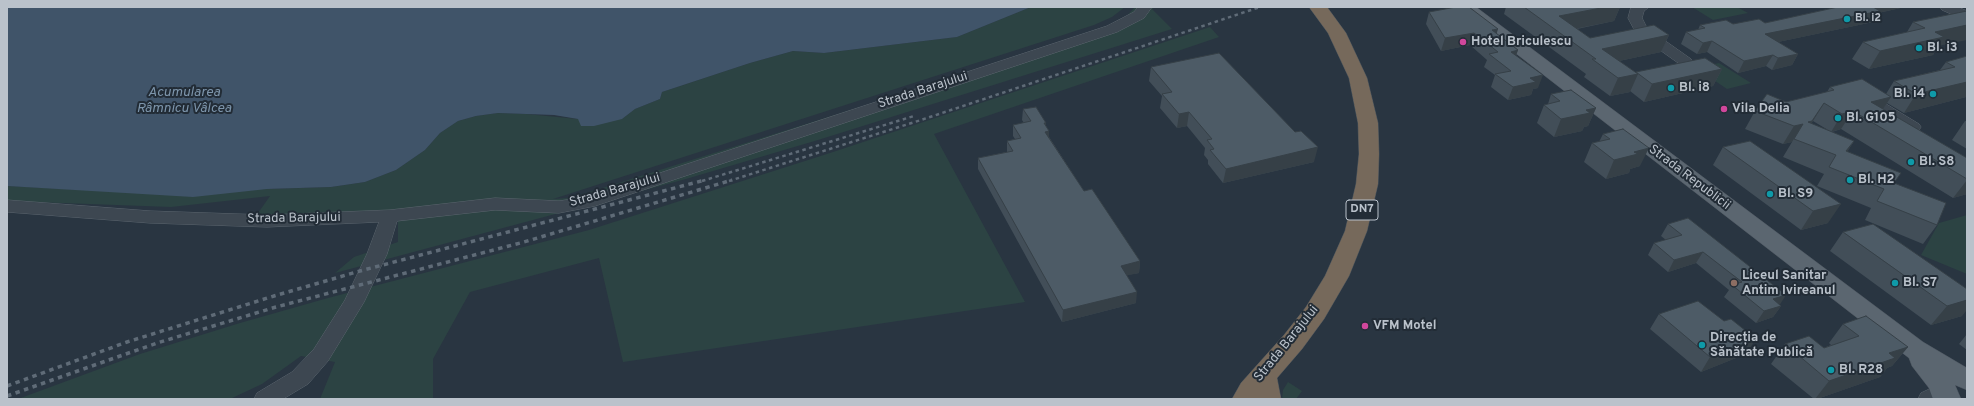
<!DOCTYPE html>
<meta charset="utf-8">
<style>
body{margin:0}
#map{position:relative;width:1974px;height:406px;overflow:hidden;background:#293541;font-family:Overpass,sans-serif}
canvas{display:block}
.frame{position:absolute;inset:0;border:8px solid #bac2cb;pointer-events:none}
</style>
<div id="map">
<canvas width="1974" height="406"></canvas>
<div class="frame"></div>
</div>
<script>
const c = document.querySelector('canvas').getContext('2d');
c.lineJoin = 'round';
function fillPath(path, color) {
  c.fillStyle = color;
  c.fill(path, 'evenodd');
}
function shape(rows) {
  const path = new Path2D();
  for (const r of rows) {
    path.moveTo(r[0], r[1]);
    for (let i = 2; i < r.length; i += 2) path.lineTo(r[i], r[i + 1]);
  }
  return path;
}
function strokePath(path, color, width, dash) {
  c.strokeStyle = color;
  c.lineWidth = width;
  c.lineCap = dash ? 'butt' : 'round';
  c.setLineDash(dash || []);
  c.stroke(path);
}
function drawText(font, color, halo, rows, align = 'center') {
  c.font = font + ' Overpass,sans-serif';
  c.lineWidth = 4;
  c.setLineDash([]);
  c.textBaseline = 'middle';
  c.strokeStyle = halo;
  c.fillStyle = color;
  for (const [text, x, y, turn = 0] of rows) {
    c.save();
    c.translate(x, y);
    c.rotate((+turn || 0) * Math.PI / 180);
    c.textAlign = isNaN(turn) ? turn : align;
    if (halo) c.strokeText(text, 0, 0);
    c.fillText(text, 0, 0);
    c.restore();
  }
}
const green = shape([
 [1031,7,1125,7,1112,17,1094,25,553,199,568,198,593,191,873,103,1111,25,1124,19,1135,7,1156,7,1152,9,1172,29,818,140,686,179,335,273,354,257,398,242,398,211,256,216,270,196,171,207,7,201,7,186,86,190,267,189,331,187,365,182,396,170,425,150,440,133,458,121,476,116,498,113,526,114,578,119,622,119,635,109,660,99,662,92,750,63,793,51,824,53,957,37],
 [1692,7,1737,7,1748,13,1713,20],
 [1210,27,1219,37,934,134,1025,302,623,362,599,258,470,292,433,359,433,399,320,399,335,362,301,356,262,384,230,399,18,399,140,354,240,323,328,298,589,230,830,153],
 [1719,63,1751,83,1727,89,1696,68],
 [1967,215,1967,274,1921,255,1939,223],
 [1288,382,1302,391,1296,399,1282,399,1283,390]
]);
const water = shape([
 [7,7,1031,7,957,37,824,53,793,51,750,63,662,92,660,99,635,109,622,119,594,126,581,126,578,119,554,115,498,113,476,116,458,121,440,133,425,150,396,170,365,182,331,187,267,189,193,197,7,186]
]);
const minor = shape([
 [1138,7,1152,7,1144,18,1117,32,595,206,559,213,495,210,397,221,387,254,364,302,328,361,308,384,283,399,254,399,257,393,292,372,314,349,345,300,367,254,379,222,267,227,150,223,7,212,7,200,150,211,267,215,390,210,495,198,559,201,587,197,1107,26,1134,12,1138,7],
 [1631,7,1649,7,1644,11,1642,18,1647,28,1691,59,1694,62,1691,65,1681,65,1636,33,1628,18,1631,7],
 [1940,7,1958,7,1967,11,1967,21,1942,10,1940,7],
 [1862,91,1868,93,1919,124,1921,127,1919,130,1913,132,1907,130,1856,99,1854,96,1856,93,1862,91],
 [1942,383,1950,385,1953,391,1950,397,1946,399,1918,399,1921,393,1942,383]
]);
const major = shape([
 [1456,7,1476,7,1923,342,1967,368,1967,390,1955,385,1961,399,1933,399,1929,388,1912,366,1909,358,1456,7]
]);
const highway = shape([
 [1309,7,1327,7,1346,33,1367,78,1378,123,1379,154,1378,184,1367,231,1349,276,1324,319,1302,349,1277,378,1281,399,1232,399,1241,383,1284,335,1306,307,1325,276,1345,231,1356,184,1359,154,1358,123,1349,78,1328,33,1309,7]
]);
const railFar1 = shape([
 [702,181,914,116],
 [729,181,921,120,1260,7]
]);
const rail = shape([
 [7,386,127,342,274,296,360,271,705,180],
 [7,396,157,343,276,307,524,242,732,180]
]);
const wall = shape([
 [1506,7,1620,7,1614,21,1577,29,1590,38,1669,35,1661,52,1619,61,1636,73,1636,72,1722,69,1713,86,1644,102,1630,91,1630,92,1610,96,1584,77,1586,74,1504,14],
 [1838,7,1905,7,1878,13,1873,22,1778,42,1798,54,1792,65,1772,70,1766,66,1738,73,1707,52,1697,54,1681,44,1686,32,1698,30,1700,25,1765,23],
 [1967,11,1938,46,1933,55,1869,69,1852,59,1863,42,1907,32,1913,22],
 [1429,12,1497,34,1518,50,1516,56,1538,88,1533,89,1531,95,1508,100,1491,87,1495,75,1484,67,1487,60,1470,45,1441,51,1426,24],
 [1967,56,1967,95,1966,97,1904,113,1887,103,1883,109,1967,158,1967,194,1953,198,1841,129,1832,132,1854,141,1847,152,1894,183,1937,225,1923,244,1865,220,1871,208,1817,186,1824,174,1783,157,1792,142,1783,144,1745,129,1755,111,1786,102,1827,92,1830,87,1886,94,1894,81,1940,70,1946,62],
 [1813,121,1828,130,1811,124],
 [1151,67,1314,162,1223,183,1208,164,1208,160,1204,155,1205,148,1187,126,1177,128,1160,108,1162,96,1149,81],
 [1551,94,1596,108,1588,126,1584,127,1582,131,1554,137,1537,123,1544,105,1548,104],
 [1023,109,1046,123,1046,127,1049,137,1084,191,1140,261,1139,273,1127,275,1136,303,1062,322,978,169,978,158,1007,152,1007,141,1015,139,1013,136,1013,125,1024,123,1022,120],
 [1965,121,1967,121,1967,149,1952,140],
 [1623,129,1640,166,1630,169,1629,173,1606,179,1584,162,1592,143,1599,142,1603,134],
 [1750,141,1828,223,1801,230,1713,165,1723,147],
 [1668,224,1781,306,1773,317,1756,323,1724,297,1729,290,1696,263,1668,272,1648,255,1654,243,1666,240,1661,236],
 [1843,232,1962,316,1931,325,1830,251],
 [1659,314,1724,321,1746,354,1701,372,1650,329],
 [1843,324,1908,347,1892,366,1887,368,1880,377,1817,399,1814,399,1771,364,1785,344,1824,348,1831,345,1829,343],
 [1967,334,1967,350,1959,344]
]);
const shadedWall = shape([
 [1606,7,1620,7,1614,21,1559,32,1559,16],
 [1869,7,1905,7,1878,13,1873,22,1759,46,1765,34],
 [1967,25,1967,40,1938,46,1933,55,1869,69,1880,51,1935,32],
 [1498,29,1494,42,1492,30],
 [1474,33,1470,45,1441,51,1445,38],
 [1669,35,1661,52,1600,65,1602,49],
 [1712,41,1707,52,1697,54,1703,43],
 [1518,50,1513,63,1511,52],
 [1798,54,1792,65,1772,70,1778,58],
 [1773,55,1766,66,1738,73,1744,61],
 [1722,69,1713,86,1644,102,1652,84],
 [1967,73,1967,95,1966,97,1904,113,1916,94],
 [1638,74,1630,92,1610,96,1618,78],
 [1543,75,1538,88,1533,89,1531,95,1508,100,1513,87,1530,78],
 [1891,97,1879,115,1871,102],
 [1824,103,1813,121,1801,140,1808,122],
 [1596,108,1588,126,1584,127,1582,131,1554,137,1561,119,1586,110],
 [1853,111,1841,129,1831,132,1842,114],
 [1189,112,1187,126,1177,128,1179,114],
 [1044,123,1046,123,1046,132,1049,131,1049,142,1044,135],
 [1803,124,1792,142,1783,144,1794,126],
 [1854,141,1843,159,1846,151],
 [1318,147,1314,162,1223,183,1226,169],
 [1649,148,1640,166,1630,169,1629,173,1606,179,1614,160,1634,152],
 [1967,179,1967,194,1953,198,1967,180],
 [1841,204,1828,223,1801,230,1813,211],
 [1703,252,1696,263,1668,272,1674,260],
 [1140,261,1139,273,1119,277,1121,266],
 [1137,292,1136,303,1062,322,1063,310],
 [1786,295,1779,306,1781,306,1773,317,1756,323,1764,311,1773,299],
 [1967,300,1967,310,1962,316,1931,325,1947,306],
 [1756,339,1746,354,1701,372,1710,357],
 [1908,347,1892,366,1887,368,1880,377,1817,399,1815,399,1829,381,1889,353]
]);
const building = shape([
 [1456,7,1469,7,1498,29,1492,30,1518,50,1511,52,1543,75,1530,78,1536,82,1513,87,1495,74,1511,71,1489,54,1498,52,1474,33,1445,38,1429,12,1456,7],
 [1524,7,1606,7,1559,16,1590,38,1654,25,1669,35,1602,49,1638,74,1618,78,1592,59,1596,59,1524,7],
 [1838,7,1873,7,1880,11,1765,34,1798,54,1778,58,1773,55,1744,61,1712,41,1703,43,1686,32,1705,28,1700,25,1726,20,1733,24,1759,19,1765,23,1838,7],
 [1967,11,1967,25,1935,32,1944,37,1880,51,1863,42,1925,28,1913,22,1967,11],
 [1219,53,1295,132,1301,131,1318,147,1226,169,1210,150,1214,149,1207,140,1212,139,1189,112,1179,114,1162,94,1172,92,1151,67,1219,53],
 [1967,56,1967,82,1916,94,1894,81,1955,67,1946,62,1967,56],
 [1705,58,1722,69,1652,84,1636,72,1705,58],
 [1862,79,1891,97,1871,102,1967,158,1967,179,1853,111,1842,114,1824,103,1812,121,1808,122,1854,141,1846,151,1901,173,1894,183,1946,203,1937,225,1877,201,1884,189,1829,167,1836,155,1794,139,1803,124,1794,126,1755,111,1767,94,1786,102,1834,90,1830,87,1862,79],
 [1571,90,1596,108,1586,110,1590,113,1561,119,1544,105,1560,101,1551,94,1571,90],
 [1036,107,1046,123,1044,123,1049,131,1045,132,1084,191,1092,189,1140,261,1121,266,1137,292,1063,310,978,158,1013,151,1007,141,1021,138,1013,125,1031,121,1023,109,1036,107],
 [1623,129,1649,148,1634,152,1638,154,1614,160,1592,143,1610,139,1603,134,1623,129],
 [1750,141,1841,204,1813,211,1723,147,1750,141],
 [1688,218,1786,295,1773,299,1781,306,1764,311,1732,285,1742,282,1703,252,1674,260,1654,243,1682,235,1668,224,1688,218],
 [1873,224,1967,289,1967,300,1947,306,1843,232,1873,224],
 [1698,301,1724,321,1731,319,1756,339,1710,357,1659,314,1698,301],
 [1866,316,1908,347,1889,353,1895,358,1829,381,1785,344,1809,336,1824,348,1859,336,1843,324,1866,316]
]);
const markers = [
 [1847,19,4,"#0f9aa8"],
 [1463,42,4,"#d1479c"],
 [1919,48,4,"#0f9aa8"],
 [1671,88,4,"#0f9aa8"],
 [1933,94,4,"#0f9aa8"],
 [1724,109,4,"#d1479c"],
 [1838,118,4,"#0f9aa8"],
 [1911,162,4,"#0f9aa8"],
 [1850,180,4,"#0f9aa8"],
 [1770,194,4,"#0f9aa8"],
 [1734,283,4,"#8d6e63"],
 [1895,283,4,"#0f9aa8"],
 [1365,326,4,"#d1479c"],
 [1702,345,4,"#0f9aa8"],
 [1831,370,4,"#0f9aa8"]
];
const farPoinames = [
 ["Bl. i2",1855,19]
];
const shields = [
 [1362,210,32]
];
const shieldNames = [
 ["DN7",1362,210]
];
const poiNames = [
 ["Hotel Briculescu",1471,42],
 ["Bl. i3",1927,48],
 ["Bl. i8",1679,88],
 ["Bl. i4",1925,94,"right"],
 ["Vila Delia",1732,109],
 ["Bl. G105",1846,118],
 ["Bl. S8",1919,162],
 ["Bl. H2",1858,180],
 ["Bl. S9",1778,194],
 ["Liceul Sanitar",1742,276],
 ["Antim Ivireanul",1742,291],
 ["Bl. S7",1903,283],
 ["VFM Motel",1373,326],
 ["Direcția de",1710,338],
 ["Sănătate Publică",1710,353],
 ["Bl. R28",1839,370]
];
const streetNames = [
 ["Strada Barajului",923,91,-18],
 ["Strada Republicii",1689,178,37],
 ["Strada Barajului",615,191,-16],
 ["Strada Barajului",294,219,-1],
 ["Strada Barajului",1287,344,-51]
];
const waterNames = [
 ["Acumularea",184,93],
 ["Râmnicu Vâlcea",184,109]
];
fillPath(green, '#2c4343');
fillPath(water, '#405469');
strokePath(minor, '#5b656e', 1);
strokePath(major, '#47505a', 1);
strokePath(highway, '#48525b', 1);
fillPath(minor, '#3d4751');
fillPath(major, '#5b6670');
fillPath(highway, '#76695b');
strokePath(railFar1, '#5f6b77', 2.5, [3.5, 3.5]);
strokePath(rail, '#5f6b77', 3.5, [4.5, 4.5]);
fillPath(wall, '#424e58');
fillPath(shadedWall, '#364047');
fillPath(building, '#4d5b66');
strokePath(building, '#364047', 1);
for (const [x, y, r, color] of markers) {
  const dot = new Path2D();
  dot.arc(x, y, r, 0, 2 * Math.PI);
  c.fillStyle = color;
  c.fill(dot);
  strokePath(dot, '#222c36', 1.5);
}
drawText('bold 11px', '#bac2cb', '#222c36', farPoinames, 'left');
for (const [x, y, w] of shields) {
  const box = new Path2D();
  box.roundRect(x - w / 2, y - 10, w, 20, 3);
  c.fillStyle = '#222c36';
  c.fill(box);
  strokePath(box, '#bac2cb', 1);
}
drawText('bold 12px', '#bac2cb', null, shieldNames);
drawText('bold 13px', '#bac2cb', '#222c36', poiNames, 'left');
drawText('13px', '#bac2cb', '#222c36', streetNames);
drawText('italic 14px', '#7d95ab', '#222c36', waterNames);
</script>
